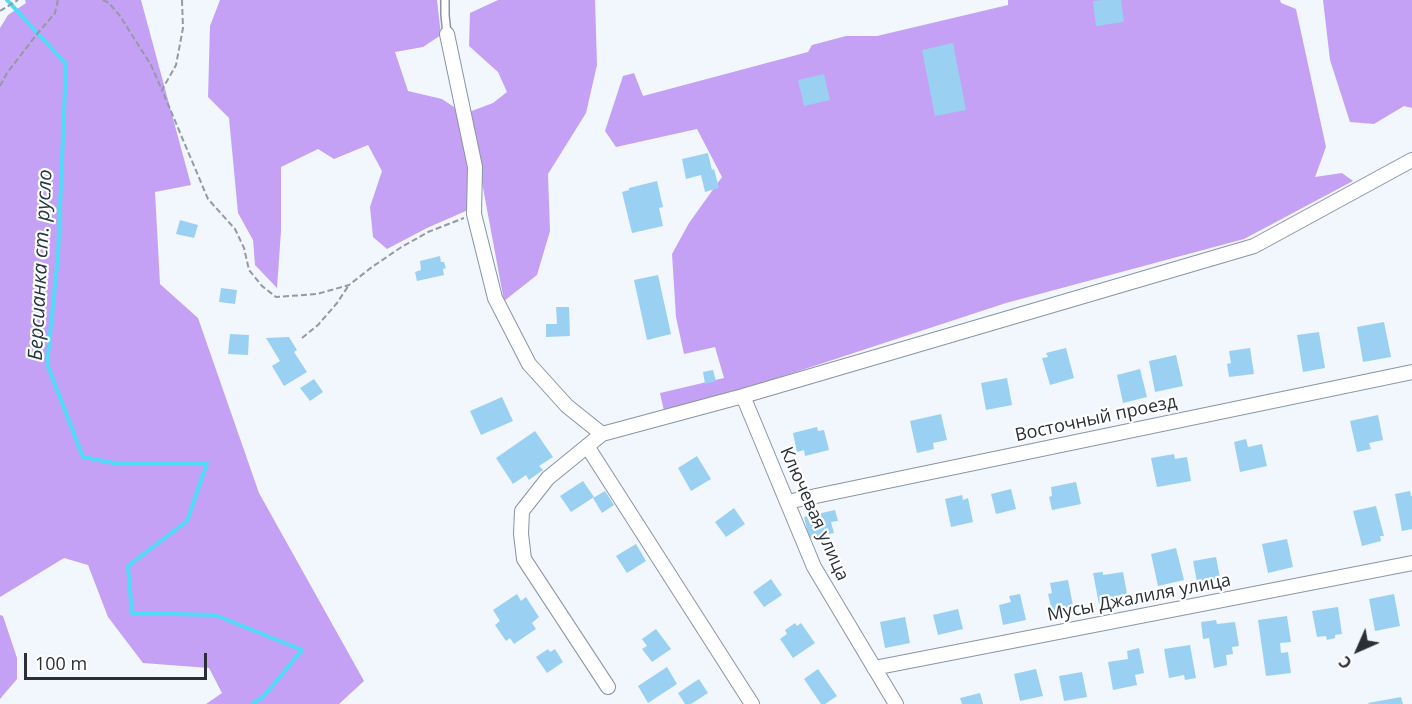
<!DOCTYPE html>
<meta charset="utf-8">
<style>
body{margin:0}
#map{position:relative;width:1412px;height:704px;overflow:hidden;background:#f2f6fd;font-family:"Open Sans",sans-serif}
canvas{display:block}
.north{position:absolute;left:1328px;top:620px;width:60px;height:60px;-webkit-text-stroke:4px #fff;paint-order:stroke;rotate:225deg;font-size:16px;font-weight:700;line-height:24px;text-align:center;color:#2a2e35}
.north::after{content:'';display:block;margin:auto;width:21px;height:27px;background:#2a2e35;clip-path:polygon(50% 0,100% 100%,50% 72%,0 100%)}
.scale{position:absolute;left:24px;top:653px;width:183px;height:27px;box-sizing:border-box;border:3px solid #2a2e35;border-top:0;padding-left:8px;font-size:18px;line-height:21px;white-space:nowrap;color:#2a2e35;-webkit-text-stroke:4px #fff;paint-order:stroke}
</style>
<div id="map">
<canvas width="1412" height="704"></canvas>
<div class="north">С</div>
<div class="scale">100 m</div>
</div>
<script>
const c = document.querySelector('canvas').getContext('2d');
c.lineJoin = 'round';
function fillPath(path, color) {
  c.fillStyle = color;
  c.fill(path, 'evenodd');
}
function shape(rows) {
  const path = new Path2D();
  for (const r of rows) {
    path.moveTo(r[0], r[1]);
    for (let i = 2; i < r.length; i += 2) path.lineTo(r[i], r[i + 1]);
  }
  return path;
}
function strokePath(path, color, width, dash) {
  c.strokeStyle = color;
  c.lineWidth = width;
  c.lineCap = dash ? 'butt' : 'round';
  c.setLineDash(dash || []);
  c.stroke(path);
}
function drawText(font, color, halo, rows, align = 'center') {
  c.font = font + ' "Open Sans",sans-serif';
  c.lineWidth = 4.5;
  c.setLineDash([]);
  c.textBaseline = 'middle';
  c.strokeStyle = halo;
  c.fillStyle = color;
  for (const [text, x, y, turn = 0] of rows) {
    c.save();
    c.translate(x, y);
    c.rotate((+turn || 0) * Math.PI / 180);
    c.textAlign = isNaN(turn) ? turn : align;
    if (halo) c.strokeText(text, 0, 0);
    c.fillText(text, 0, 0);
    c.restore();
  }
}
const forest = shape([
 [25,0,141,0,191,185,155,192,160,284,198,318,259,493,364,681,339,704,206,704,222,693,209,668,143,663,108,617,88,565,64,558,0,597,0,28,8,15,26,3],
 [220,0,437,0,441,35,423,47,395,52,408,91,442,99,457,109,468,159,468,210,427,228,387,249,373,237,370,207,382,171,368,145,334,159,318,149,281,167,281,231,277,288,255,265,253,240,238,213,229,118,208,97,210,26],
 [498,0,595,0,597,65,586,113,548,174,550,231,537,275,504,301,469,112,493,103,507,92,498,72,469,46,470,13],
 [1008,0,1280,0,1281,3,1296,9,1326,147,1315,177,1342,173,1353,181,1244,239,1006,303,744,389,664,411,660,393,724,378,715,347,684,354,676,317,672,254,689,223,722,177,697,129,616,147,605,131,623,76,634,73,643,96,808,52,812,45,846,36,877,36,1008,5],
 [1323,0,1412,0,1412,108,1404,106,1374,124,1350,122,1330,60],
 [0,615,3,616,17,658,17,679,0,699]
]);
const stream = shape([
 [7,0,66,64,58,255,47,364,83,457,119,464,207,463,187,521,128,566,132,613,215,615,302,650,264,696,252,704]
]);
const building = shape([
 [1104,0,1121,0,1124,22,1096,26,1093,1],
 [953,43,966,110,935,116,922,50],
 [824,74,830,100,804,106,798,80],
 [708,153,712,170,714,169,719,188,705,192,701,175,686,179,682,159],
 [657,181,663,207,659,208,663,226,632,233,622,192,629,190,629,188],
 [180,220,198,225,194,238,176,234],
 [440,256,441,262,444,262,446,268,443,269,444,275,417,281,415,272,421,270,420,261],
 [658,275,671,334,647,340,634,280],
 [221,288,237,290,235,304,219,302],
 [556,307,569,307,570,336,546,337,546,324,557,324],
 [1384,322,1391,357,1363,362,1357,327],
 [1319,332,1325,368,1303,372,1297,335],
 [230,334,249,335,248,355,228,354],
 [289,337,297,350,294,352,307,372,284,386,272,366,280,361,266,338],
 [1066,348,1074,378,1050,385,1042,358,1048,357,1046,353],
 [1250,348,1254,374,1229,377,1227,364,1231,363,1229,351],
 [1176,355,1183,386,1155,392,1149,361],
 [1140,369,1147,397,1123,403,1117,375],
 [713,370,716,381,705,384,703,372],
 [1007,378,1012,405,986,410,981,383],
 [314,379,323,392,310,401,300,388],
 [502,397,513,421,481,435,470,411],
 [941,414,947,440,933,443,934,449,917,453,910,421],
 [1378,415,1383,440,1369,443,1371,449,1357,452,1350,421],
 [817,427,818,431,824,430,829,450,805,456,804,450,797,452,793,433],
 [535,431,553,457,539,466,543,470,529,480,526,475,513,484,496,458],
 [1246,439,1248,447,1262,444,1267,466,1240,472,1234,442],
 [1174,454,1175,459,1187,457,1191,481,1157,487,1151,458],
 [697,456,711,479,691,491,678,468],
 [583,481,594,497,571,512,560,496],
 [1076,482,1081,504,1052,510,1049,497,1052,496,1051,487],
 [1011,489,1016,509,996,514,991,494],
 [605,491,614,505,602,513,593,498],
 [1410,491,1411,496,1412,496,1412,529,1402,531,1395,494],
 [962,495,963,500,968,498,973,522,951,527,945,499],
 [1376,506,1384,536,1380,536,1381,541,1362,546,1353,511],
 [734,508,745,524,726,537,715,522],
 [835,510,838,521,831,522,834,533,809,538,804,517],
 [1287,539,1293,567,1268,573,1262,544],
 [636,544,646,561,627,573,616,556],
 [1176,548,1184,580,1158,586,1151,554],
 [1216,557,1220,578,1197,582,1193,561],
 [1103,572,1103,575,1123,572,1128,599,1099,604,1093,573],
 [771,579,782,595,764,607,753,592],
 [1068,580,1073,606,1052,611,1048,594,1052,593,1050,583],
 [517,594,521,601,526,597,539,617,532,623,536,629,514,644,510,638,506,641,495,625,500,621,493,610],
 [1020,594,1026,620,1003,625,999,605,1011,602,1009,596],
 [1394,594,1400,626,1375,631,1369,599],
 [1338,607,1342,634,1335,635,1335,638,1327,640,1326,636,1317,637,1312,611],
 [958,609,963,629,938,635,933,615],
 [1287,616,1291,642,1280,643,1281,653,1288,652,1291,673,1266,676,1258,620],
 [905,617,910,643,885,648,880,622],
 [1216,620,1217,624,1235,622,1239,646,1232,647,1233,654,1226,655,1227,665,1214,668,1209,638,1203,639,1201,622],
 [795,623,797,626,801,623,815,643,793,658,780,639,787,634,785,630],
 [656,629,671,649,652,662,642,649,647,646,642,639],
 [1190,645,1196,678,1185,680,1184,675,1169,678,1164,649],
 [1139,648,1144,673,1135,675,1137,685,1113,690,1108,662,1128,659,1127,651],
 [548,649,550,652,555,649,563,662,547,673,536,657],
 [667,667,677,684,648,703,638,686],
 [818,669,837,696,825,704,821,704,804,679],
 [1036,669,1043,696,1020,701,1014,674],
 [1082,672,1087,697,1064,701,1059,676],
 [699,679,708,693,691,704,685,704,678,693],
 [980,693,983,704,962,704,960,698],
 [1401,697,1403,704,1369,704,1368,703]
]);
const path = shape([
 [103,0,109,3,120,16,151,65,162,90],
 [182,0,183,28,176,65,162,90,208,199,235,229,244,248,249,270,262,286,276,297,317,294,349,285,372,267,400,248,428,232,464,218],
 [0,11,18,0],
 [0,86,7,73,37,34,55,13,58,0],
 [302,338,318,325,337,303,349,285]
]);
const lane = shape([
 [445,0,445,15,447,34]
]);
const street = shape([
 [447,34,475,167,474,214,495,298,529,364,567,406,602,434,743,396,1254,246,1412,160],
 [743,396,814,567,896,704],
 [602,434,548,478,522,511,521,534,524,559,608,687],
 [587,446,752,704],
 [787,502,1412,372],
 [874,668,1412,563]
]);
const streetNames = [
 ["Восточный проезд",1096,419,-12],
 ["Ключевая улица",814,514,66],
 ["Мусы Джалиля улица",1139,598,-11]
];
const waterNames = [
 ["Берсианка ст. русло",41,265,-87]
];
fillPath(forest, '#c4a1f5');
strokePath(stream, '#52dbf8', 4);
fillPath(building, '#9ad1f3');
strokePath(lane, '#8a94a4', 10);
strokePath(street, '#8a94a4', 16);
strokePath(path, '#9599a0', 2, [6, 3]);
strokePath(lane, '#fff', 7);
strokePath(street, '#fff', 14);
drawText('18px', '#2a2e35', '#fff', streetNames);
drawText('italic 20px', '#21383d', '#fff', waterNames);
</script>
